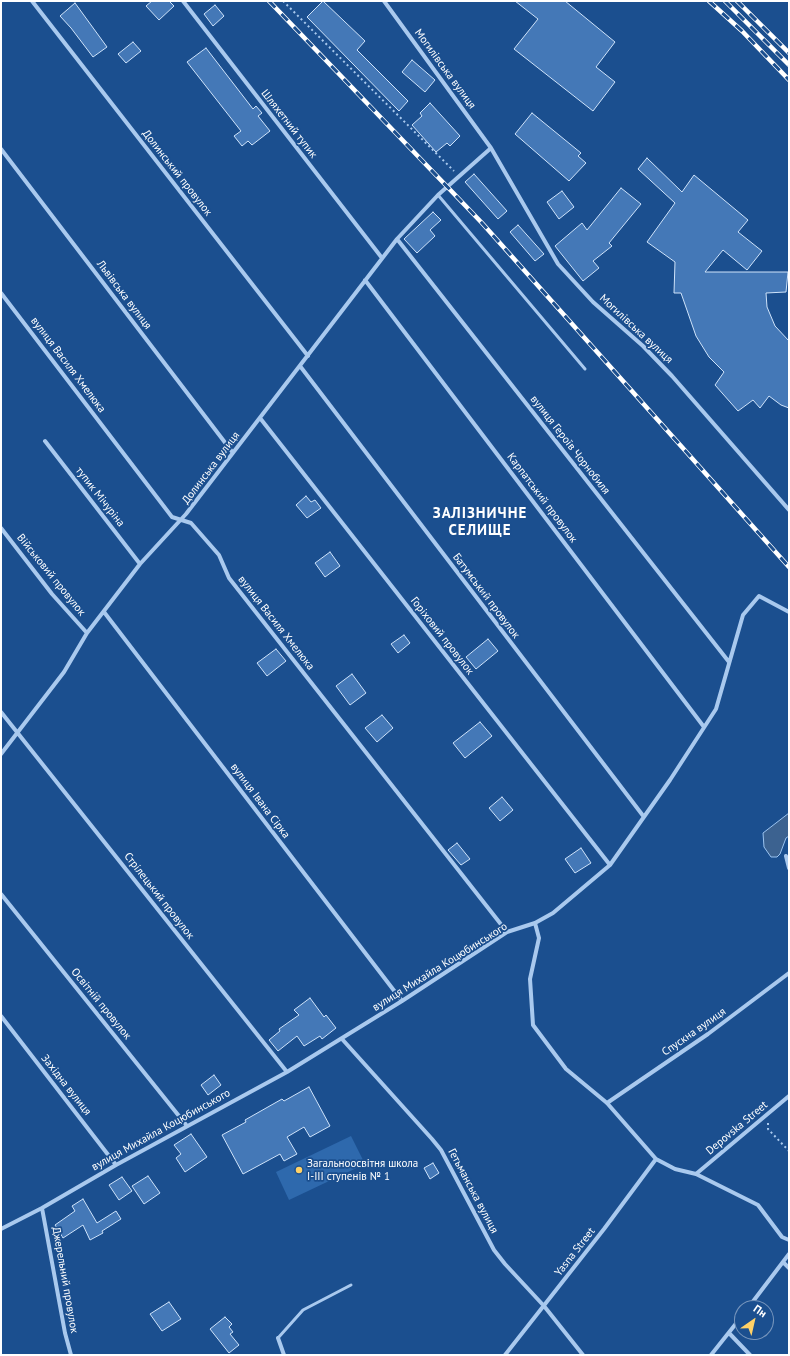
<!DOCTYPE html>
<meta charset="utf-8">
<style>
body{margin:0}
#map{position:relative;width:790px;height:1356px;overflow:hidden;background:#1b4f8f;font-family:"PT Sans",sans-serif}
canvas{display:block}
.frame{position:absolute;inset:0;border:2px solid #fff;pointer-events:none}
.north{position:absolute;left:734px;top:1300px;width:40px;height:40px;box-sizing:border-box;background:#1b4f8f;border:1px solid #7695bc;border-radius:50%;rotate:34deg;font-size:11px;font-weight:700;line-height:16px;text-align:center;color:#fff}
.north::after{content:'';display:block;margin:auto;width:14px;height:18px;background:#ffd166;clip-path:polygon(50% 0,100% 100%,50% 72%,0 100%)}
</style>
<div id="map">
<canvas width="790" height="1356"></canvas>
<div class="frame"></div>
<div class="north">Пн</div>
</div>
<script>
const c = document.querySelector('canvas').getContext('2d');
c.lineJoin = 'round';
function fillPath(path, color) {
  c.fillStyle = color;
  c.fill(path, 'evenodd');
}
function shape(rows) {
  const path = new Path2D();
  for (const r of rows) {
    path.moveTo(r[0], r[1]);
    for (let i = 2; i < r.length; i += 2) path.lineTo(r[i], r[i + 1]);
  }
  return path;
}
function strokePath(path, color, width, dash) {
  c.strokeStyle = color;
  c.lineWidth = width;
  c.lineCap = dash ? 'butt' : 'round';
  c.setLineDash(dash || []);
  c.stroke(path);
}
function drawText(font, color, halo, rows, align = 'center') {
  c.font = font + ' "PT Sans",sans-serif';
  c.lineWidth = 3.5;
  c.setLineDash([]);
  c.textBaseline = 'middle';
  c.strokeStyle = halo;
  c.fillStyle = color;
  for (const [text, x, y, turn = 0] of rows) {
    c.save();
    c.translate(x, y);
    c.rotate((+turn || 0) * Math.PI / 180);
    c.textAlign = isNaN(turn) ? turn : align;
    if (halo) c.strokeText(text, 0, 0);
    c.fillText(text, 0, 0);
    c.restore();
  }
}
const green = shape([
 [351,1136,365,1164,289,1200,276,1172]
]);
const water = shape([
 [789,813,789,836,786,838,780,854,777,857,771,857,764,847,763,833,789,813]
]);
const building = shape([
 [152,1,169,1,174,6,159,20,146,6,152,1],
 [323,1,365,41,357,50,408,101,399,111,307,17,323,1],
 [515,1,565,1,615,42,596,67,615,82,593,111,514,49,538,19,515,1],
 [75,3,107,47,93,57,71,28,60,16,75,3],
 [215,5,224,16,213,26,204,14,215,5],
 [133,42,141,51,126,63,118,54,133,42],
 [206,48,253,109,256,106,262,113,258,116,270,131,252,145,248,141,242,146,234,136,241,131,187,62,206,48],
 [412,60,435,80,425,92,402,72,412,60],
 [430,103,460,136,450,146,447,143,436,152,412,125,422,116,420,113,430,103],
 [532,113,581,153,578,156,586,163,569,181,515,134,532,113],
 [647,158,682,192,694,175,748,220,738,232,762,251,747,270,723,250,705,272,788,272,786,292,766,293,767,307,775,326,789,341,789,408,781,405,769,396,760,408,753,400,738,411,715,385,724,372,709,357,696,336,681,293,674,293,675,262,647,242,675,203,638,169,647,158],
 [474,174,507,211,498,219,465,182,474,174],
 [621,188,641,204,609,243,612,246,593,261,599,268,583,281,555,246,582,223,587,230,621,188],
 [562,191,574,207,559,219,547,202,562,191],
 [433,212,441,220,430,230,435,236,417,253,404,239,433,212],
 [518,225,544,254,535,261,510,232,518,225],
 [306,496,311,502,315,500,321,508,307,518,296,505,306,496],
 [330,552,340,566,325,577,315,563,330,552],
 [404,635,410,643,398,653,391,644,404,635],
 [488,639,498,651,476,669,466,657,488,639],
 [276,649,286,661,267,676,257,663,276,649],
 [352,674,366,693,350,705,336,686,352,674],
 [382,715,393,728,377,742,365,728,382,715],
 [480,722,492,736,465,758,453,743,480,722],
 [502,797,513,810,500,821,489,808,502,797],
 [457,843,470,859,461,865,448,850,457,843],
 [581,848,591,863,575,873,565,859,581,848],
 [310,998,324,1017,326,1015,336,1028,322,1039,320,1036,304,1046,297,1036,278,1051,269,1040,280,1031,279,1029,299,1015,294,1010,310,998],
 [214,1075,221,1085,208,1095,201,1085,214,1075],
 [309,1087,330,1126,310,1137,304,1127,287,1137,297,1154,284,1161,280,1154,243,1174,222,1135,246,1122,245,1120,282,1099,284,1101,309,1087],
 [191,1134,207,1157,185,1172,176,1158,181,1154,174,1145,191,1134],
 [433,1163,439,1173,430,1179,424,1168,433,1163],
 [148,1176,160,1193,144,1204,132,1186,148,1176],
 [122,1177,132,1191,119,1200,109,1185,122,1177],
 [83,1199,97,1223,116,1211,121,1219,102,1231,103,1233,90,1240,83,1225,63,1238,55,1225,75,1211,72,1206,83,1199],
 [169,1302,181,1319,162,1331,150,1314,169,1302],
 [225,1317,232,1324,229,1327,233,1332,230,1334,239,1345,229,1353,210,1329,225,1317]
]);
const path = shape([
 [283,1,454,171],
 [768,1123,768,1129,789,1151]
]);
const service = shape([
 [438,195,585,369],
 [278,1338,303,1310,351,1285]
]);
const minor = shape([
 [32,1,308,356],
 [183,1,382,258],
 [384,1,491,148,558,264,593,302,643,346,672,376,789,510],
 [1,149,233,453],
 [397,239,729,662],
 [365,280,704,727],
 [1,293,172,517,191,523,219,555,229,578,507,932],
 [300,366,644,817],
 [260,418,610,865],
 [45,441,140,564],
 [1,528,52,594,87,633],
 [104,612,402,1001],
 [1,712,287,1072],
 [1,754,64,672,87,633,140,564,186,514,397,239,438,195,491,148],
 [786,856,789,868],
 [1,894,187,1126],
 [535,923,539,938,530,979,533,1025,566,1069,607,1103,656,1159,675,1169,696,1174,758,1205,782,1237,789,1240],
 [1,1016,116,1165],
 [342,1039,432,1139,441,1150,494,1250,505,1264,544,1306,583,1355],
 [607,1103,708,1034,789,973],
 [696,1174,789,1096],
 [42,1208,65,1333,71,1355],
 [1,1229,42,1208,116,1165,287,1072,402,1001,507,932,535,923,553,913,610,865,670,780,716,709,743,615,759,596,789,612],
 [783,1262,789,1268],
 [748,1308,789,1254],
 [729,1333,750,1355],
 [278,1338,284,1355],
 [505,1355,604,1229,656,1159],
 [711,1355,742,1316]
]);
const rail = shape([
 [269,1,482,223,789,567],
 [709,1,742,31,789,80],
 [725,1,789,65],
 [737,1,789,53]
]);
const markers = [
 [299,1170,4,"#ffd166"]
];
const streetNames = [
 ["Могилівська вулиця",445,69,54],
 ["Шляхетний тупик",289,124,52],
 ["Долинський провулок",177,173,52],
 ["Львівська вулиця",124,295,53],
 ["Могилівська вулиця",636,329,43],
 ["вулиця Василя Хмелюка",68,365,53],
 ["вулиця Героїв Чорнобиля",570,445,52],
 ["Долинська вулиця",211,468,-53],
 ["тупик Мічуріна",100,497,52],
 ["Карпатський провулок",542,498,53],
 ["Військовий провулок",51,575,51],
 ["Батумський провулок",486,596,53],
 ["вулиця Василя Хмелюка",276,623,52],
 ["Горіховий провулок",442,636,52],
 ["вулиця Івана Сірка",260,801,53],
 ["Стрілецький провулок",159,896,52],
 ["вулиця Михайла Коцюбинського",440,967,-32],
 ["Освітній провулок",101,1004,51],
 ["Спускна вулиця",694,1032,-35],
 ["Західна вулиця",66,1085,52],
 ["Depovska Street",737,1128,-40],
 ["вулиця Михайла Коцюбинського",161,1130,-29],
 ["Гетьманська вулиця",473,1191,62],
 ["Yasna Street",575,1252,-52],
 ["Джерельний провулок",65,1280,80]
];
const poiNames = [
 ["Загальноосвітня школа",307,1164],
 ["І-ІІІ ступенів № 1",307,1177]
];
const districtNames = [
 ["ЗАЛІЗНИЧНЕ",480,514],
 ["СЕЛИЩЕ",480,531]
];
fillPath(green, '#2e69ad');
fillPath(water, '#3c6290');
strokePath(water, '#9cc4f0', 1);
fillPath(building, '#4478b7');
strokePath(building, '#cfe3fa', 1);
strokePath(path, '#a9c9ee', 2, [2, 3]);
strokePath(service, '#a9c9ee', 3);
strokePath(minor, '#a9c9ee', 4);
strokePath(rail, '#fff', 4.5);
strokePath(rail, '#1b4f8f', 3, [9]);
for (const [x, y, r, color] of markers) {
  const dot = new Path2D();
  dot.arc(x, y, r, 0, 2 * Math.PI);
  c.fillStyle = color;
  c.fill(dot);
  strokePath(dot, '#1b4f8f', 1.5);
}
drawText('11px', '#fff', '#1b4f8f', streetNames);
drawText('11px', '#fff', '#1b4f8f', poiNames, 'left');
c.letterSpacing = '1px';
drawText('bold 15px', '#fff', '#1b4f8f', districtNames);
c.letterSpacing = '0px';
</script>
